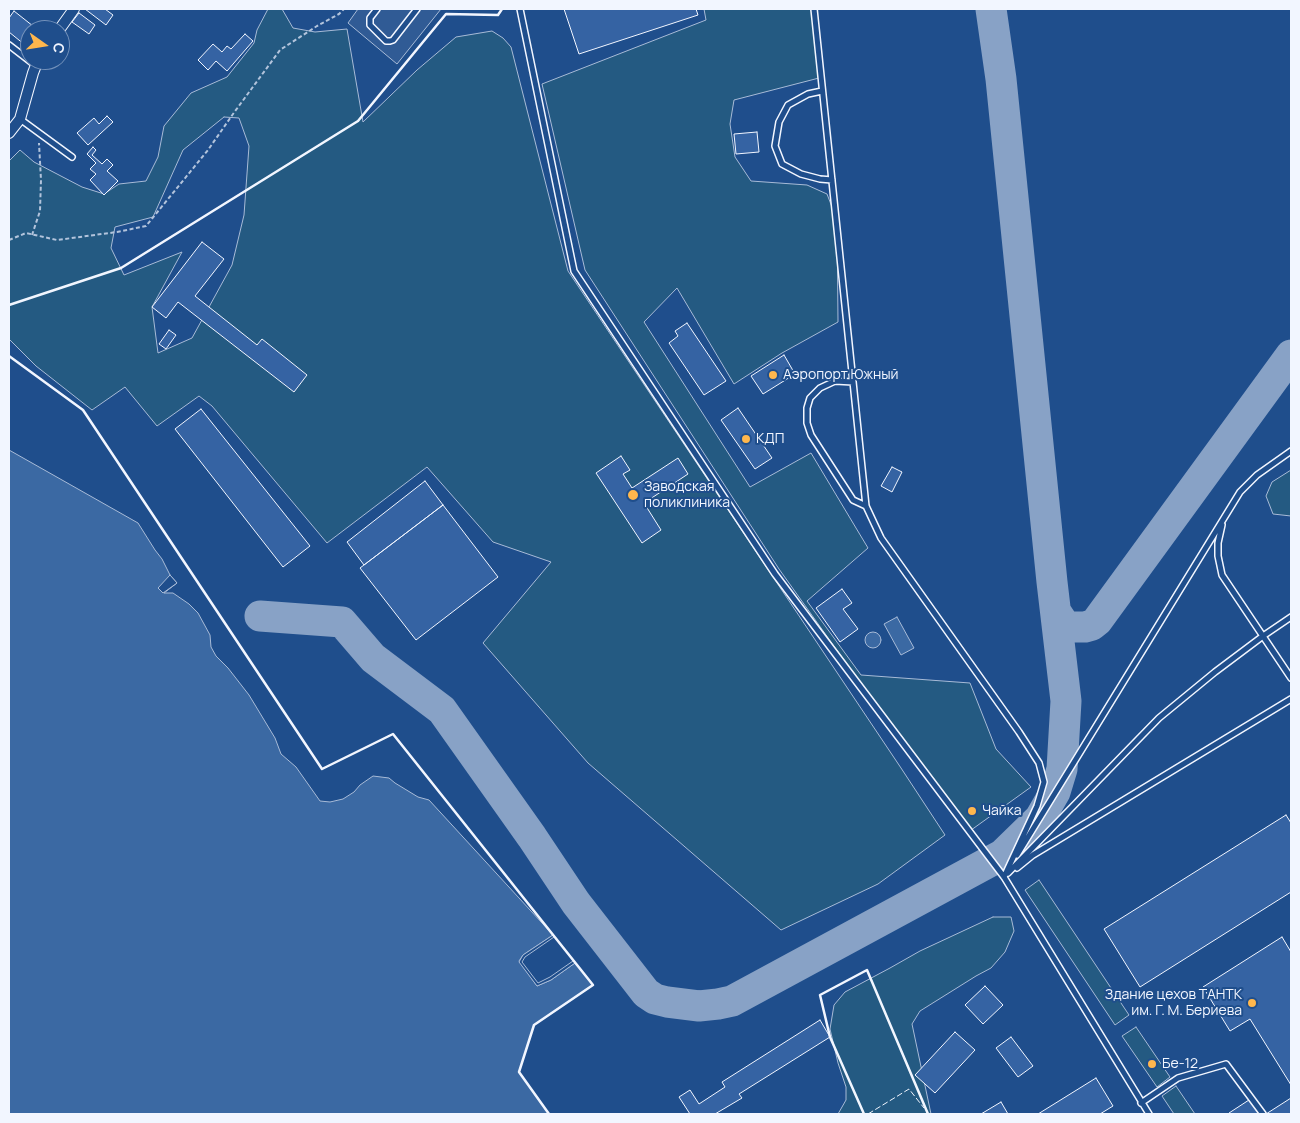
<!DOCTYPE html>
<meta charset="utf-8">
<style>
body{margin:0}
#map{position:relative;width:1300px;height:1123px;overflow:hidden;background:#1f4e8c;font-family:Manrope,sans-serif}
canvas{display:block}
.frame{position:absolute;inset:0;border:10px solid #f2f6ff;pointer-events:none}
.north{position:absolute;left:20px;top:20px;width:50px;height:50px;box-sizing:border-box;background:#1f4e8c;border:1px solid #7391ba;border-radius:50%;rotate:103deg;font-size:14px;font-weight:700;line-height:20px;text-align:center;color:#f2f6ff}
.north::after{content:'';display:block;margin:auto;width:18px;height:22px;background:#ffb74d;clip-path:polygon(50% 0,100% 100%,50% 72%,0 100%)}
</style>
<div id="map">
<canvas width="1300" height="1123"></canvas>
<div class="frame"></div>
<div class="north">С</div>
</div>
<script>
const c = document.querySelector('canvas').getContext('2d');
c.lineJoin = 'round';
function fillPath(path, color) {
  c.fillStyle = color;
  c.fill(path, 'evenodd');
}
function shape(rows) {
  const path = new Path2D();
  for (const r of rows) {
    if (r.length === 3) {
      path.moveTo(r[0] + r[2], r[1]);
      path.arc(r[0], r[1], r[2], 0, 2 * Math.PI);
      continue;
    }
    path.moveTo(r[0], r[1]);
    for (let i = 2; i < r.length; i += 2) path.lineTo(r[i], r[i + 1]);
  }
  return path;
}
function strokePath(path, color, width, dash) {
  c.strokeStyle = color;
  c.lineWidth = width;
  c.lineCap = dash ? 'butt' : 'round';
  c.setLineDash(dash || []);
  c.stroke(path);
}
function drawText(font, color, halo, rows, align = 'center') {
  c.font = font + ' Manrope,sans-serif';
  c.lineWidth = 4;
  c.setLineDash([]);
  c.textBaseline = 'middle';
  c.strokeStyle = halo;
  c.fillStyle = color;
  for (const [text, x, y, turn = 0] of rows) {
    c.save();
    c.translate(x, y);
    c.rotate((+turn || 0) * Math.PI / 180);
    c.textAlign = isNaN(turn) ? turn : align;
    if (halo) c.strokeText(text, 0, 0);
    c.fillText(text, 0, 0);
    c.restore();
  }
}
const green = shape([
 [268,9,282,9,293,28,315,32,347,29,363,122,417,70,456,37,492,31,503,38,511,47,568,271,901,768,945,835,878,884,781,930,588,763,483,643,551,562,493,542,427,467,327,543,212,406,199,396,157,426,125,387,92,410,36,366,9,339,9,161,20,150,34,162,82,187,104,194,119,184,146,181,158,157,164,126,191,93,227,77,254,43,257,30,268,9],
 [224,117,239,118,249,146,244,215,232,265,192,338,158,353,152,307,182,252,124,275,111,248,115,227,153,217,183,150,224,117],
 [704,9,812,9,819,78,734,100,730,124,735,157,751,181,807,185,827,194,837,220,838,322,782,353,734,384,677,288,644,322,750,487,811,453,868,548,807,601,861,675,970,683,996,749,1031,787,967,833,779,569,585,270,542,84,706,20,704,9],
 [1291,470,1291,516,1273,514,1266,496,1272,482,1291,470],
 [1039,880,1129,1015,1115,1025,1025,890,1039,880],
 [993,917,1011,917,1014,931,1005,952,991,968,976,976,920,1011,912,1024,931,1114,838,1114,846,1100,846,1087,838,1063,830,1029,834,1005,845,992,890,968,920,951,993,917],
 [1136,1027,1170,1077,1157,1087,1122,1036,1136,1027],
 [1176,1086,1195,1114,1174,1114,1162,1096,1176,1086]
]);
const parking = shape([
 [358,9,441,9,397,64,348,23,358,9]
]);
const water = shape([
 [9,450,138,523,155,550,162,559,170,575,177,583,164,593,173,593,189,604,198,613,210,635,211,647,216,656,228,668,249,695,275,738,281,754,296,767,320,801,330,802,343,799,354,792,360,785,373,776,389,778,395,783,418,797,429,800,553,935,523,955,519,961,537,986,551,980,575,963,593,985,534,1025,519,1072,549,1114,9,1114,9,450],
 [897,617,914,648,901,655,884,624,897,617],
 [873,640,8]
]);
const pier = shape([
 [170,575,177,583,163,593,158,588,170,575],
 [553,935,554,937,525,957,522,962,538,983,550,977,573,961,575,963,551,980,537,986,519,962,523,955,553,935]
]);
const taxiway = shape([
 [1056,612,1064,624,1070,627,1085,627,1092,625,1097,621,1291,355],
 [260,616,342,622,373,658,442,710,532,837,576,903,646,993,655,999,667,1002,699,1006,718,1004,732,1001,1002,855,1040,818,1055,792,1062,769,1066,701,1052,582,1001,79,991,9]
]);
const building = shape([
 [85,9,105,9,113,15,106,25,85,9],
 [564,9,696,9,698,15,579,54,564,9],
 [14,11,38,30,30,30,30,49,9,32,9,18,14,11],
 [79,13,95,25,89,34,72,22,79,13],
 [245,34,253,41,227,71,216,61,208,70,198,60,213,44,222,52,227,46,231,49,245,34],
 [107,116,113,122,88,145,77,133,94,118,99,124,107,116],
 [757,132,759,152,736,154,734,134,757,132],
 [93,147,96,150,92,155,102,164,107,159,113,165,107,171,118,181,104,195,90,180,96,174,90,169,96,163,87,154,93,147],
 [202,242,224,259,195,296,257,345,262,339,307,375,294,392,178,302,166,318,152,307,202,242],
 [687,323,726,381,704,395,669,343,678,336,675,331,687,323],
 [169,330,176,335,166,349,159,344,169,330],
 [784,355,795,374,763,394,751,376,784,355],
 [738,408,772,458,755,469,721,420,738,408],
 [201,409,310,546,283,567,175,429,201,409],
 [621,456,630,470,623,474,632,488,678,458,688,474,644,503,661,530,642,543,596,473,621,456],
 [892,467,902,472,892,492,881,486,892,467],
 [425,481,443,505,364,565,347,542,425,481],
 [443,505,498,577,416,640,360,568,443,505],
 [842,589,852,603,843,609,858,629,840,642,816,608,842,589],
 [1286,815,1291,823,1291,892,1140,987,1104,929,1286,815],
 [1282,937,1291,952,1291,1085,1250,1019,1230,1031,1203,987,1282,937],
 [985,986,1003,1005,983,1024,965,1005,985,986],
 [820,1020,830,1037,739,1094,742,1098,715,1114,690,1114,679,1097,690,1090,699,1104,725,1087,722,1082,820,1020],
 [955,1032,975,1050,935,1093,915,1075,955,1032],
 [1011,1037,1033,1066,1018,1077,996,1048,1011,1037],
 [1096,1078,1113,1106,1100,1114,1038,1114,1096,1078],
 [1252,1098,1262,1114,1230,1114,1229,1113,1252,1098],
 [1291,1098,1291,1114,1266,1114,1291,1098],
 [1001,1102,1008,1114,981,1114,1001,1102]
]);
const path = shape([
 [32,235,40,211,41,180,39,143],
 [9,240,26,233,57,240,117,232,146,226,208,150,233,114,280,50,317,26,339,14,344,9]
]);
const service = shape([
 [377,9,370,18,370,25,386,41,390,41,393,40,417,9],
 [520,9,574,271,775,574,1004,877,1149,1114],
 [814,9,866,506,881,538,1019,732,1039,763,1044,782,1037,806,1004,877],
 [9,45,35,65],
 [822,91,808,94,788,105,779,122,775,146,782,164,801,174,820,179,832,180],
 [20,119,72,157],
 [853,382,835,381,820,388,810,398,807,408,807,423,811,435,853,500,866,506],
 [1222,525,1218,543,1218,556,1222,575,1291,678],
 [1017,855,1240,492,1257,475,1291,451],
 [1017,868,1033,855,1291,699],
 [1008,873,1159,718,1215,672,1263,636,1291,617],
 [1141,1103,1178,1078,1226,1064,1263,1114]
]);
const minor = shape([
 [59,30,74,9],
 [9,133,20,119,33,73,38,60]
]);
const fence = shape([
 [9,305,121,268,358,121,446,14,498,15,502,9],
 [9,356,83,410,322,769,393,734,593,985,534,1025,519,1072,549,1114],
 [864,1114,830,1037,820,995,867,970,928,1114],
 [868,1114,909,1089,924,1108]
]);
const wall = shape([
 [9,305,121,268,358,121,446,14,498,15,502,9],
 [9,356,83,410,322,769,393,734,593,985,534,1025,519,1072,549,1114],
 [864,1114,830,1037,820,995,867,970,928,1114]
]);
const markers = [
 [773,375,5,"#ffb74d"],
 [746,439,5,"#ffb74d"],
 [633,495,6,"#ffb74d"],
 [972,811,5,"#ffb74d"],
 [1252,1003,5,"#ffb74d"],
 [1152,1064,5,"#ffb74d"]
];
const poiNames = [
 ["Аэропорт Южный",783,375],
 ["КДП",756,439],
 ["Заводская",644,487],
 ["поликлиника",644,503],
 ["Чайка",982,811],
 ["Здание цехов ТАНТК",1242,995,"right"],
 ["им. Г. М. Бериева",1242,1011,"right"],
 ["Бе-12",1162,1064]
];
fillPath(green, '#245a82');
strokePath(green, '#a8bbd7', 1);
fillPath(parking, '#305b95');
strokePath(parking, '#a8bbd7', 1);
fillPath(water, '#3b69a3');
strokePath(water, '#a8bbd7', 1);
fillPath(pier, '#1f4e8c');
strokePath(pier, '#a8bbd7', 1);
strokePath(taxiway, '#88a2c6', 31);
fillPath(building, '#3563a3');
strokePath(building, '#f2f6ff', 1);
strokePath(service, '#f2f6ff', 8);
strokePath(minor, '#f2f6ff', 12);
strokePath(path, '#b3c4dc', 2, [4, 2.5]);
strokePath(service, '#1f4e8c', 5);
strokePath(minor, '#1f4e8c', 10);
strokePath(fence, '#f2f6ff', 1, [6, 2.5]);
strokePath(wall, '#f2f6ff', 2.5);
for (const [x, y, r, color] of markers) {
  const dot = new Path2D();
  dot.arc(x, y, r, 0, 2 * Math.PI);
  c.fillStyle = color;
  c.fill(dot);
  strokePath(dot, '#1f4e8c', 2);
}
drawText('14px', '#f2f6ff', '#1f4e8c', poiNames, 'left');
</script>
